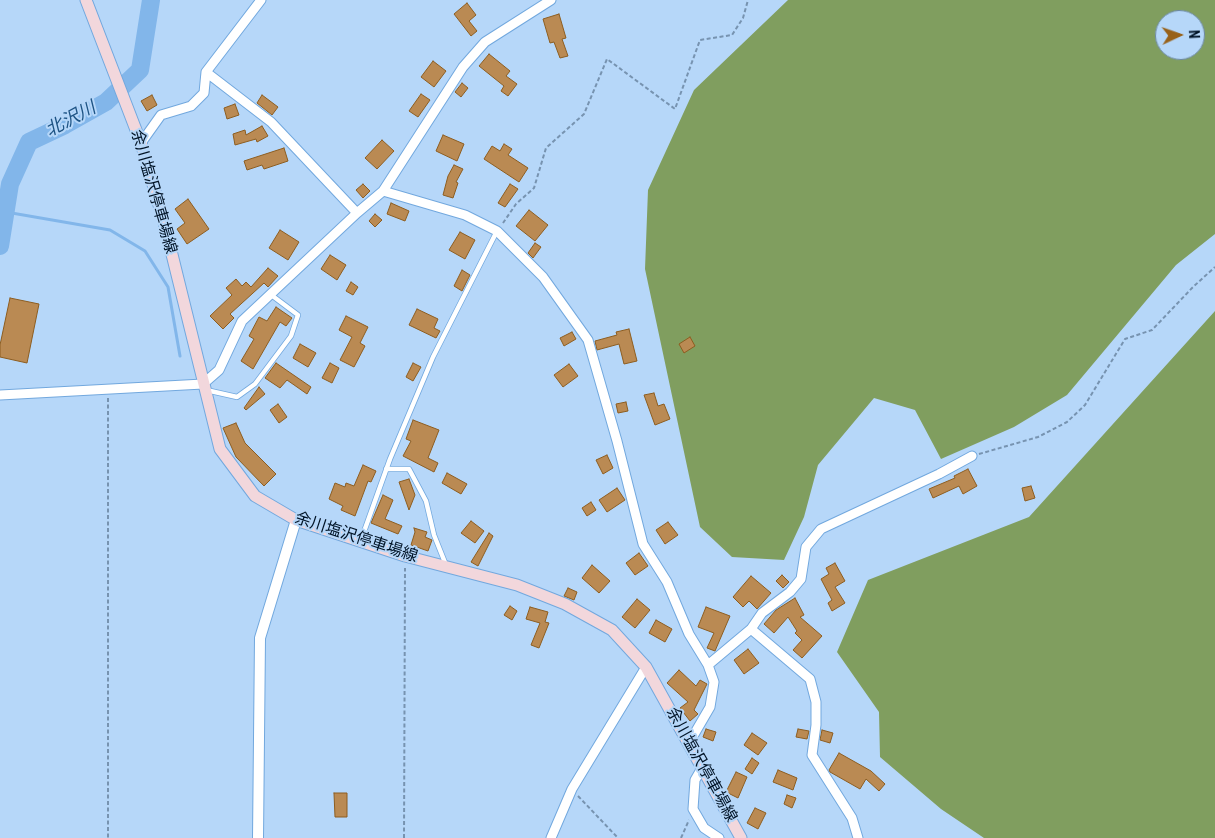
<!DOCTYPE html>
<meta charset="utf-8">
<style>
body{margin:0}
#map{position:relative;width:1215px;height:838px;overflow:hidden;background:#b6d7f9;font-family:"Roboto Condensed",sans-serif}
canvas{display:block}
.north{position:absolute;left:1155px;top:10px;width:50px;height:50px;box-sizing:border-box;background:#b6d7f9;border:1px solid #6d89a5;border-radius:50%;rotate:87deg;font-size:14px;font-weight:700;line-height:20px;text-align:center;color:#001326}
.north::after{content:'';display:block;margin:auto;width:18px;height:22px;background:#98621a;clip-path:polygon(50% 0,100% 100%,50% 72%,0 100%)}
</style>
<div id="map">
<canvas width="1215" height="838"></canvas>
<div class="north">N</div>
</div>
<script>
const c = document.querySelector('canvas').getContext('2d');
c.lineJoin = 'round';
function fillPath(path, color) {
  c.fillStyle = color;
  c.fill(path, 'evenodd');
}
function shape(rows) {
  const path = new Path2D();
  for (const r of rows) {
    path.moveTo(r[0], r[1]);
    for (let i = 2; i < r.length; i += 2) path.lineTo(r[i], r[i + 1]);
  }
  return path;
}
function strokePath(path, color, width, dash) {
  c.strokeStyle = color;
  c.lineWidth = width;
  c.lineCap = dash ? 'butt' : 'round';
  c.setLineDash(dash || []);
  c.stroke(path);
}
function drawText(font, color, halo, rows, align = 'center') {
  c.font = font + ' "Roboto Condensed","Noto Sans JP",sans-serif';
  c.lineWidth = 4;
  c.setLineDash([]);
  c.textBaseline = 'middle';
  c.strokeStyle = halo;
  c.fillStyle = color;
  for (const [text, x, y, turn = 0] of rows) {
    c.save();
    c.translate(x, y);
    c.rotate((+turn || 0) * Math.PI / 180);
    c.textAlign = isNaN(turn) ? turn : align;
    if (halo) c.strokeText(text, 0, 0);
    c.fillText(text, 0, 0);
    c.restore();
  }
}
const forest = shape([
 [788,0,1215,0,1215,234,1176,265,1067,395,1014,427,941,459,915,410,874,398,818,465,804,517,784,560,732,557,700,527,645,269,648,190,694,90],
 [1165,20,1195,20,1195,50,1165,50],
 [1215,311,1215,838,984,838,941,809,880,757,879,712,837,652,868,580,1029,517]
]);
const stream = shape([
 [0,211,110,230,145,251,168,287,180,356]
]);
const river = shape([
 [0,246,10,184,29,142,65,125,106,102,140,70,151,0]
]);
const building = shape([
 [467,3,476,15,469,21,477,31,471,36,454,14,467,3],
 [559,14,566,38,562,39,568,56,560,58,554,42,550,43,543,19,559,14],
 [489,54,510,71,506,76,517,84,508,96,501,91,504,86,479,66,489,54],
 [433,61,446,71,434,87,421,77,433,61],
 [462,83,468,88,461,97,455,92,462,83],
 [421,94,430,100,418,117,409,111,421,94],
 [152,95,157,105,147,111,141,101,152,95],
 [262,95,278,107,272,115,257,103,262,95],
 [235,104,239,115,227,119,224,108,235,104],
 [262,126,268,136,257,142,256,139,235,145,233,134,245,130,246,135,262,126],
 [443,135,464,144,457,161,436,151,443,135],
 [382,140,394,151,377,169,365,158,382,140],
 [504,144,512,149,508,155,528,168,519,182,484,159,492,146,500,151,504,144],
 [284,148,288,161,264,169,262,165,247,170,244,161,284,148],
 [454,165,463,169,456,182,458,183,453,198,443,195,448,176,454,165],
 [363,184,370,191,363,198,356,190,363,184],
 [510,184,518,189,505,207,498,203,510,184],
 [188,199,209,229,187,244,177,229,185,223,175,209,188,199],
 [391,203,409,211,405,221,387,214,391,203],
 [529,210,548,225,535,241,516,226,529,210],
 [375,214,382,220,375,227,369,221,375,214],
 [280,230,299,242,288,260,269,248,280,230],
 [460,232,475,240,465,259,449,250,460,232],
 [535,243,541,247,533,258,528,253,535,243],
 [330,255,346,265,337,280,321,269,330,255],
 [268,268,278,276,268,287,264,283,230,314,234,318,223,329,210,316,232,295,226,288,236,279,242,286,246,282,251,287,268,268],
 [462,270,470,275,462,291,454,286,462,270],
 [351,282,358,287,353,295,346,291,351,282],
 [10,298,39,304,27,363,0,357,0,345,10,298],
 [276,307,292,318,286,326,280,322,253,369,241,361,254,339,249,336,259,317,267,321,276,307],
 [417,309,438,319,434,328,440,331,436,338,409,325,417,309],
 [346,316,368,327,360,343,365,346,354,367,340,360,352,337,339,330,346,316],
 [629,329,637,361,624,364,619,344,597,350,595,341,617,335,616,332,629,329],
 [572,332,576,339,564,346,560,338,572,332],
 [690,337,695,346,684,353,679,344,690,337],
 [300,344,316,353,308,367,293,358,300,344],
 [276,363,311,387,307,394,287,380,280,388,265,378,276,363],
 [330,363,339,368,332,383,322,378,330,363],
 [413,363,421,367,413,381,406,377,413,363],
 [569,364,578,376,563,387,554,375,569,364],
 [259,387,265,394,246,410,244,408,259,387],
 [654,393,658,406,664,404,670,419,655,425,644,395,654,393],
 [626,402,628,411,618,413,616,404,626,402],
 [278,404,287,417,279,423,270,410,278,404],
 [413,420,439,430,428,458,438,463,434,472,403,456,411,441,406,439,413,420],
 [236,423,245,443,276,474,264,486,236,457,223,428,236,423],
 [607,455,613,468,603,474,596,460,607,455],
 [363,465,376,471,371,482,368,481,355,516,341,510,343,506,329,499,335,483,345,487,346,483,354,486,363,465],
 [968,469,977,486,963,494,959,486,933,498,929,489,955,478,954,476,968,469],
 [447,473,467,484,461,494,442,483,447,473],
 [409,479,415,495,409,510,399,482,409,479],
 [1031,486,1035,498,1025,501,1022,488,1031,486],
 [617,488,625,500,607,512,599,500,617,488],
 [383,495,393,500,385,519,402,526,398,534,371,523,383,495],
 [591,502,596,510,587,516,582,508,591,502],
 [471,521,484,531,475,543,461,533,471,521],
 [668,522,678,535,665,544,656,530,668,522],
 [414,528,427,532,425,537,432,540,428,551,411,545,415,532,414,528],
 [489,533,493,536,478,566,471,562,489,533],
 [639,553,648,566,635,575,626,563,639,553],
 [835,563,845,581,835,587,845,603,832,611,828,603,832,600,821,579,829,574,826,568,835,563],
 [592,565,610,581,599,593,582,578,592,565],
 [782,575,789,582,783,588,776,581,782,575],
 [751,576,771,593,757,609,749,601,743,607,733,597,751,576],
 [568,588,577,592,574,600,564,596,568,588],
 [795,598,804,615,800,617,822,636,802,658,793,650,802,640,795,633,797,631,788,617,774,633,764,624,776,610,795,598],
 [637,599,650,610,635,628,622,617,637,599],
 [510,606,517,611,512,620,504,615,510,606],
 [530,607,548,612,545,622,549,623,539,648,531,645,540,623,526,619,530,607],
 [706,607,730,616,715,651,707,648,714,633,698,627,706,607],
 [656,620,672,629,665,642,649,633,656,620],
 [748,649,759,663,744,674,734,660,748,649],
 [679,670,696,686,700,680,707,684,694,710,698,714,690,721,680,708,688,702,667,683,679,670],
 [706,729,716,732,713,741,703,737,706,729],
 [798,729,809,731,807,739,796,737,798,729],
 [822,730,833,733,830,743,820,740,822,730],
 [752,733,767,743,758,755,744,745,752,733],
 [839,753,871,771,885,784,879,791,866,779,860,789,830,772,829,770,839,753],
 [752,758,759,763,752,774,745,769,752,758],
 [778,770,797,778,793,790,773,782,778,770],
 [736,772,747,777,738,798,726,792,736,772],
 [334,793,347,793,347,817,335,817,334,793],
 [787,795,796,798,792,808,784,804,787,795],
 [755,808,766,813,758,829,747,823,755,808]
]);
const path = shape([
 [503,223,516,204,534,188,546,148,584,114,607,59,675,109,700,40,732,35,743,18,748,0],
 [108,398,108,838],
 [979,454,1038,437,1067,422,1085,405,1125,339,1152,330,1193,287,1215,267],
 [578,796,618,838],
 [404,838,405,568],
 [681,838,689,820]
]);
const service = shape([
 [206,390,237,397,255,384,291,336,298,315,270,294],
 [386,469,409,469,426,501,434,535,446,565],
 [361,540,390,459,433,357,497,231]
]);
const minor = shape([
 [206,72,271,122,357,213],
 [141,143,161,115,191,106,204,93,206,72,261,0],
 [383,191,465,215,497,231,543,277,588,340,617,441,643,544,667,582,689,634,708,665,714,682,710,707,689,743],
 [0,395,203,384,219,370,242,321,357,213,383,191,463,67,485,42,551,0],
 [751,629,810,679,816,702,816,725,812,755,852,818,858,838],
 [708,665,751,629,762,613,790,592,801,579,806,547,821,529,939,474,972,456],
 [702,768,695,780,693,809,704,828,719,838],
 [551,838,572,789,646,667]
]);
const tertiary = shape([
 [258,838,260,638,296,520]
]);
const secondary = shape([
 [86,0,141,143,165,226,220,449,255,496,296,520,405,556,517,585,565,604,612,630,646,667,741,838]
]);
const streetNames = [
 ["余川塩沢停車場線",153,192,74],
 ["余川塩沢停車場線",356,538,18],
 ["余川塩沢停車場線",701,765,61]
];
const waterNames = [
 ["北沢川",71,120,-28]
];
fillPath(forest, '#809e5f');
strokePath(stream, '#82b6ea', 3);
strokePath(river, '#82b6ea', 18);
fillPath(building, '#ba8a53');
strokePath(building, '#8d5d20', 1);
strokePath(service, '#72a8de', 6);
strokePath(minor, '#72a8de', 11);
strokePath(tertiary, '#72a8de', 12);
strokePath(secondary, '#72a8de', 13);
strokePath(path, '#7793b0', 2, [4, 2.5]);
strokePath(service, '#fff', 4.5);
strokePath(minor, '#fff', 9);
strokePath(tertiary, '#fff', 10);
strokePath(secondary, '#f2d7dc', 11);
drawText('16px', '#001326', '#b6d7f9', streetNames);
drawText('italic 18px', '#1d5384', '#b6d7f9', waterNames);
</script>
